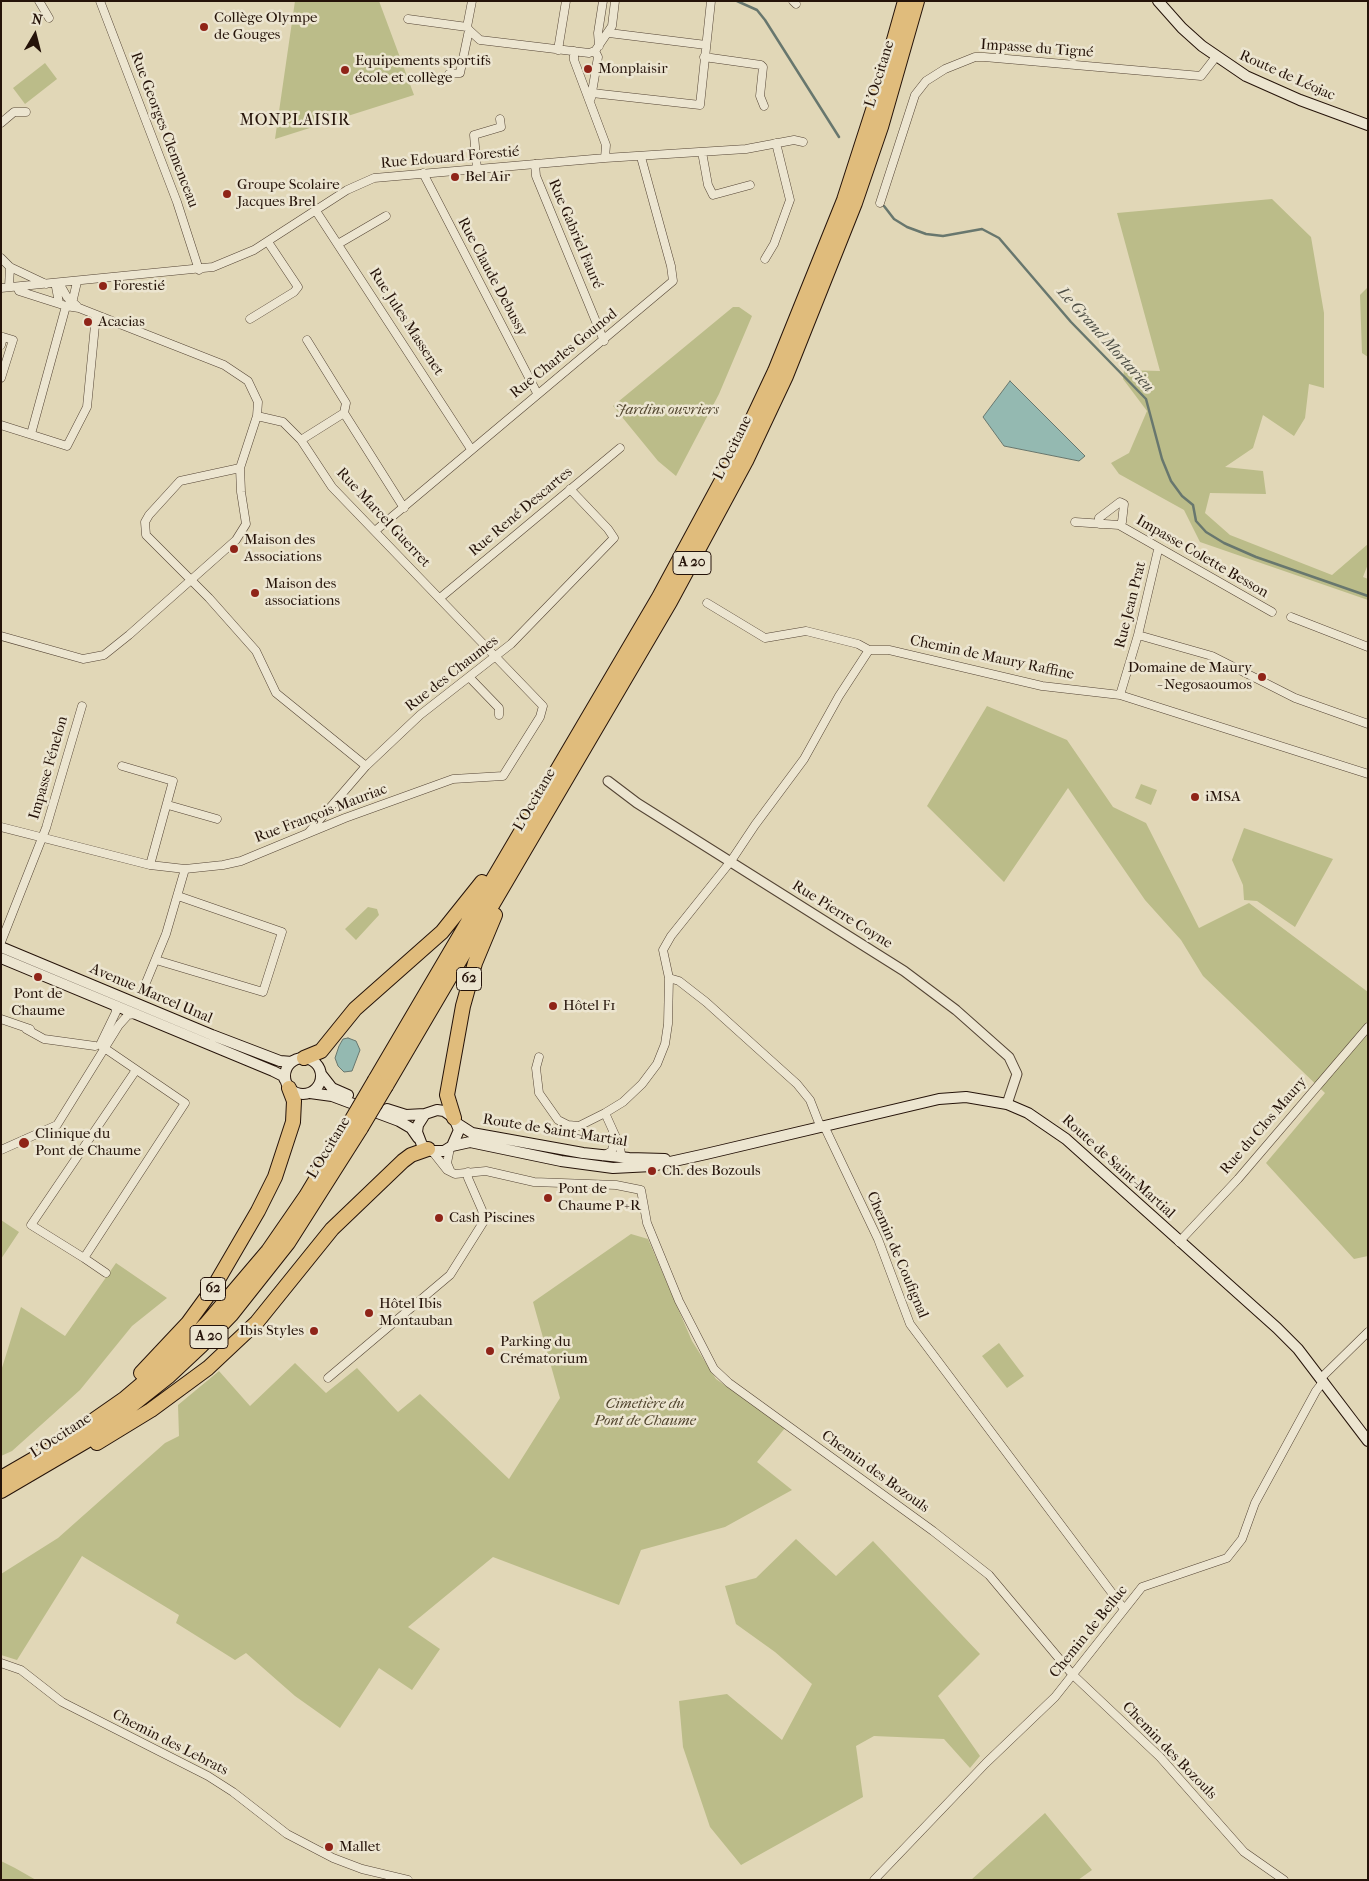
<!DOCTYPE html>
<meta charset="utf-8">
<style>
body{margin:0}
#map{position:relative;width:1369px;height:1881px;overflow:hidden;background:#e1d7b7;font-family:"IM FELL French Canon",serif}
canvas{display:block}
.frame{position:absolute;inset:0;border:2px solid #251309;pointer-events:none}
.north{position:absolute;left:10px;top:10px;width:50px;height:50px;-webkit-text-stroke:4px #ece5d0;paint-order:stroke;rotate:8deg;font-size:14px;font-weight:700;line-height:20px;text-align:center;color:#251309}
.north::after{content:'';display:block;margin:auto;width:18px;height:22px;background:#251309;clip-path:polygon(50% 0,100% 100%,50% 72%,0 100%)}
</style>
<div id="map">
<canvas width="1369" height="1881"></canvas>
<div class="frame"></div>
<div class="north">N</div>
</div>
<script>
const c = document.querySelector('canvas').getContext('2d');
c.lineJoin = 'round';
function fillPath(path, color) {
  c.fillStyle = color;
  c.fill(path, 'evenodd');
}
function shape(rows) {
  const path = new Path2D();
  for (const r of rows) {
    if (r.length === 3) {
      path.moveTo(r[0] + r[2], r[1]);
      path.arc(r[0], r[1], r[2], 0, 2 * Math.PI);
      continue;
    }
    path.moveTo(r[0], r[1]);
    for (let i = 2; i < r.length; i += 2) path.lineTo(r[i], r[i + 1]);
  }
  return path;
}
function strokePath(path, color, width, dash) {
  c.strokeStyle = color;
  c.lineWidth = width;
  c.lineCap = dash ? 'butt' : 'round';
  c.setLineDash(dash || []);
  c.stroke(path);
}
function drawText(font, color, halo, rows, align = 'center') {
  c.font = font + ' "IM FELL French Canon",serif';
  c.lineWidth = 5;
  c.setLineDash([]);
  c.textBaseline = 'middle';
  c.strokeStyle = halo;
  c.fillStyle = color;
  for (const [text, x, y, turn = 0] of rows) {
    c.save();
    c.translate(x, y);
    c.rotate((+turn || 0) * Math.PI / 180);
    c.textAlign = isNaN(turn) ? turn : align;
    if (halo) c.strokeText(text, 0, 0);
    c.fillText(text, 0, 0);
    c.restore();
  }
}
const green = shape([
 [295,1,379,1,414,95,275,139],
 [45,63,57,79,25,104,13,88],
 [1272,199,1311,237,1324,313,1324,388,1309,384,1305,418,1294,436,1263,415,1253,448,1225,467,1263,471,1266,494,1210,493,1205,513,1230,535,1332,575,1368,544,1368,564,1363,577,1368,579,1368,600,1200,542,1184,510,1119,474,1111,463,1129,453,1147,411,1123,379,1124,370,1160,371,1117,213],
 [1368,287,1368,357,1362,353,1360,295],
 [733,307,739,307,752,316,719,394,676,476,658,461,613,406],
 [987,706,1067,740,1113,807,1146,823,1199,928,1249,903,1368,992,1368,1256,1354,1259,1266,1163,1325,1093,1203,976,1181,940,1145,900,1068,788,1004,882,927,806],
 [1141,784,1157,790,1151,805,1135,798],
 [1244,828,1333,859,1295,927,1257,901,1244,900,1243,885,1232,860],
 [368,907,377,909,379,915,356,940,345,929],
 [1,1220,19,1232,1,1259],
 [631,1234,648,1239,692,1341,716,1379,785,1428,757,1462,792,1490,725,1527,641,1550,619,1605,493,1557,408,1627,440,1649,412,1690,379,1668,340,1728,295,1696,246,1653,235,1660,176,1623,179,1615,82,1556,17,1660,1,1655,1,1574,58,1538,165,1443,179,1436,178,1405,219,1371,250,1406,295,1363,326,1393,357,1368,398,1412,420,1394,509,1479,560,1398,533,1302],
 [116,1263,167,1298,132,1326,80,1390,12,1451,1,1456,1,1371,21,1307,65,1336],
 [999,1343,1024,1376,1007,1388,982,1356],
 [796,1539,836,1576,873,1541,980,1654,938,1696,980,1756,970,1768,944,1739,874,1736,856,1746,863,1797,741,1865,710,1827,683,1747,679,1701,727,1694,782,1740,812,1684,775,1652,736,1624,725,1586,756,1578],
 [1045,1813,1092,1870,1078,1880,971,1880],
 [1,1861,15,1868,36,1880,1,1880]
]);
const water = shape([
 [1010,381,1085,456,1079,461,1004,446,983,417,1010,381],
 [348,1038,356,1041,360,1050,352,1071,344,1072,338,1066,335,1058,339,1046,343,1039,348,1038]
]);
const stream = shape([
 [737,1,757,10,765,20,839,137],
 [884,206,894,219,907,227,926,234,943,236,982,229,999,238,1071,322,1146,399,1162,459,1171,481,1182,496,1193,505,1196,521,1206,532,1224,543,1256,557,1368,596]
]);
const minor = shape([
 [39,1,49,18],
 [100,1,177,202,199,270],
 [793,1,796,4],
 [408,19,467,27],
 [469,30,480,40,589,53,595,51],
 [609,33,706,45],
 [599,46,598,33,603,1],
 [558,50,566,1],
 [574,51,574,60,606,145,605,158],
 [704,57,761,65,763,67,760,96,764,106],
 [449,74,460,73,469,30,467,27,472,1],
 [592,93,700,105,711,1],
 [591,98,598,57,595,51,612,26,615,1],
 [1,123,14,112,26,112],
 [702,152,708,185,713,195,750,185],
 [535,164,536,176,604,341],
 [477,169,474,135,501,127,500,119],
 [423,173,537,393],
 [880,203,915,95,926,81,945,69,975,57,984,57,1201,76,1215,58],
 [316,211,471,449],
 [338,244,386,216],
 [1,258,10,267,46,284],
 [765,259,774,244,790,200,776,143],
 [59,283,67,297,77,306],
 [9,287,10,267],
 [1,288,213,267,254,250,347,190,374,178,605,158,746,149,794,140,803,142],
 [59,303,56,287,59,283],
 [68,305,73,299,77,282],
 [250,319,294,292,298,287,268,242],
 [1,345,3,337,13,340,1,378],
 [344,413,404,508],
 [1,425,67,446,87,407,96,315],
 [31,434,66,306],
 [301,440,344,413,346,403,307,340],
 [240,468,180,481,149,515,145,522,146,535,209,598,256,651,276,693,366,766],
 [1075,522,1119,525,1272,612],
 [1100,524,1099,518,1120,502,1124,504,1122,522,1119,525],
 [375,531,673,281,671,266,641,157],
 [440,598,620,448],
 [707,603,765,638,806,631,858,644,869,650,889,650,1042,686,1120,695,1368,774],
 [1291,617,1368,647],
 [1138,635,1212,656,1295,698,1368,724],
 [1,636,83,659,104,655,129,635,236,540,246,524,241,492,240,468,257,416,258,402,248,381,224,365,79,308,66,306,19,291,17,287],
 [470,678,499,708,499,715],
 [1120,695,1138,635,1158,550],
 [122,766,173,781,150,865],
 [168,805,217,819],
 [1,827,150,865,185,869,223,865,241,861,345,818,453,779,503,776,540,717,543,706,332,487,301,440,283,422,257,416],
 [309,832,366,766,420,715,511,644,614,538,608,529,570,489],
 [1,942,46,828,82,706],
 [156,960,263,992,282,932,178,896],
 [669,978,679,981,706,1002,797,1084,810,1100,819,1123,826,1130,878,1239,910,1324,1124,1609],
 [145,985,166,934,185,869],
 [1,1019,30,1029],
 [26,1029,44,1039,95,1046],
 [100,1045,185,1103,84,1258,31,1225,136,1070],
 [100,1045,116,1012,115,1005],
 [539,1057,536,1068,539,1093,558,1120,568,1125,579,1126,605,1113,623,1102,642,1084,657,1064,665,1044,668,1024,669,978,663,950,671,936,731,861,755,825,804,759,839,696,869,650],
 [605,1113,619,1144,622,1158],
 [450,1148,447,1163,450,1170],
 [1,1150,57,1125,119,1025,128,1015,136,1014],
 [432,1151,447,1170,455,1174,486,1171,534,1182,616,1185,641,1190,647,1223,679,1301,714,1369,729,1383,933,1531,989,1575,1072,1674,1160,1757,1244,1852,1284,1880],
 [603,1156,612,1151,614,1136],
 [1179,1242,1238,1179,1368,1027],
 [84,1258,106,1273],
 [328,1378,450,1275,484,1221,482,1210,468,1178,468,1172],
 [1320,1379,1368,1332],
 [1,1663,21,1670,62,1702,208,1776,233,1792,287,1834,333,1858,362,1869,408,1880],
 [874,1880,986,1763,1055,1697,1142,1587,1227,1558,1242,1539,1255,1503,1316,1391,1323,1382]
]);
const tertiary = shape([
 [608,781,637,803,904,971,956,1010,1009,1057,1017,1074,1007,1104]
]);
const secondary = shape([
 [1158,1,1182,28,1202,46,1246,76,1300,100,1368,125],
 [1,947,212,1035,280,1061,292,1062],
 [1,958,273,1071,283,1076,285,1080],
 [303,1076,18],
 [321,1074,332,1088,348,1095],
 [310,1093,332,1096,399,1121,411,1128,418,1138],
 [387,1109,406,1115,425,1114],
 [458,1124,472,1133,583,1153,629,1158,665,1159],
 [452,1146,459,1130,454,1118,444,1111,437,1110,425,1114,418,1125,417,1132,422,1145,432,1151,444,1151,452,1146,470,1142,561,1161,613,1168,652,1166,706,1154,939,1099,966,1097,1007,1104,1028,1113,1066,1139,1277,1328,1298,1349,1368,1441]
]);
const motorway = shape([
 [304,1058,321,1051,355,1009,442,932,482,882],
 [375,1080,659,597,735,456,775,371,844,200,883,79,905,1],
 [386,1086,670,602,746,461,786,376,855,203,881,127,917,1],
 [454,1118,447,1095,463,1006,475,963,495,915],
 [141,1373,188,1323,212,1290,258,1211,275,1177,293,1122,294,1101,289,1088],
 [97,1443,151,1410,208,1368,257,1322,332,1229,403,1161,411,1155,428,1149],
 [1,1478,58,1445,124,1399,170,1360,206,1324,268,1251,306,1196,351,1121],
 [1,1491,88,1440,169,1376,201,1346,231,1315,288,1243,361,1128]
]);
const motorwayBridge = shape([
 [351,1121,375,1080],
 [361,1128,386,1086]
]);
const markers = [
 [204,27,5,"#8f2418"],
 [588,69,5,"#8f2418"],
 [345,70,5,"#8f2418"],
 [455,177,5,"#8f2418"],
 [227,194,5,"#8f2418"],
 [103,286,5,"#8f2418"],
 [88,322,5,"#8f2418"],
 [234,549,5,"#8f2418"],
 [255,593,5,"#8f2418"],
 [1262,677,5,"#8f2418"],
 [1195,797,5,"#8f2418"],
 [38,977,5,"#8f2418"],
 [553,1006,5,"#8f2418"],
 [24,1143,6,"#8f2418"],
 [652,1171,5,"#8f2418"],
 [548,1198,5,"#8f2418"],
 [439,1218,5,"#8f2418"],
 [369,1313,5,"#8f2418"],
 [314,1331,5,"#8f2418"],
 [490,1351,5,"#8f2418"],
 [329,1847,5,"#8f2418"]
];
const shields = [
 [692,563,38],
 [469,979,25],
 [213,1289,25],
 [209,1337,38]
];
const shieldNames = [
 ["A 20",692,563],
 ["62",469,979],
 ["62",213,1289],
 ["A 20",209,1337]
];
const poiNames = [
 ["Collège Olympe",214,18],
 ["de Gouges",214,35],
 ["Equipements sportifs",355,61],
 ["école et collège",355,78],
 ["Monplaisir",598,69],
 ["Bel Air",465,177],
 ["Groupe Scolaire",237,185],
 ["Jacques Brel",237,202],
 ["Forestié",113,286],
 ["Acacias",98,322],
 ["Maison des",244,540],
 ["Associations",244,557],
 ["Maison des",265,584],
 ["associations",265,601],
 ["Domaine de Maury",1252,668,"right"],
 ["- Negosaoumos",1252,685,"right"],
 ["iMSA",1205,797],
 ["Pont de",38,994,"center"],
 ["Chaume",38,1011,"center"],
 ["Hôtel F1",563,1006],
 ["Clinique du",35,1134],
 ["Pont de Chaume",35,1151],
 ["Ch. des Bozouls",662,1171],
 ["Pont de",558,1189],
 ["Chaume P+R",558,1206],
 ["Cash Piscines",449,1218],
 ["Hôtel Ibis",379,1304],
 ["Montauban",379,1321],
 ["Ibis Styles",304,1331,"right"],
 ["Parking du",500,1342],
 ["Crématorium",500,1359],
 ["Mallet",339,1847]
];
const streetNames = [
 ["Impasse du Tigné",1037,49,4],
 ["L'Occitane",880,74,-73],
 ["Route de Léojac",1287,76,24],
 ["Rue Georges Clemenceau",164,130,69],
 ["Rue Edouard Forestié",450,158,-5],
 ["Rue Gabriel Fauré",575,234,67],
 ["Rue Claude Debussy",492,277,62],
 ["Rue Jules Massenet",406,322,57],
 ["Rue Charles Gounod",564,354,-39],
 ["L'Occitane",733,448,-64],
 ["Rue René Descartes",521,512,-40],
 ["Rue Marcel Guerret",383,518,47],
 ["Impasse Colette Besson",1202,557,30],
 ["Rue Jean Prat",1131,605,-76],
 ["Chemin de Maury Raffine",992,658,12],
 ["Rue des Chaumes",452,674,-38],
 ["Impasse Fénelon",49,768,-74],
 ["L'Occitane",535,800,-60],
 ["Rue François Mauriac",321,814,-21],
 ["Rue Pierre Coyne",842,915,32],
 ["Avenue Marcel Unal",151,994,23],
 ["Rue du Clos Maury",1264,1126,-49],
 ["Route de Saint-Martial",555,1131,9],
 ["L'Occitane",329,1148,-59],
 ["Route de Saint-Martial",1118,1167,42],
 ["Chemin de Coufignal",897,1255,67],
 ["L'Occitane",61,1436,-33],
 ["Chemin des Bozouls",875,1472,36],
 ["Chemin de Belluc",1089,1632,-51],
 ["Chemin des Lebrats",170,1743,27],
 ["Chemin des Bozouls",1169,1751,46]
];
const parkNames = [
 ["Jardins ouvriers",667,410],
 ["Cimetière du",645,1404],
 ["Pont de Chaume",645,1421]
];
const neighbourhoodNames = [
 ["MONPLAISIR",295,121]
];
const waterNames = [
 ["Le Grand Mortarieu",1105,340,48]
];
fillPath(green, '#bbbc89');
fillPath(water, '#94b9b1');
strokePath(water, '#68776e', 1);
strokePath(stream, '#68776e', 2.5);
strokePath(minor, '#544434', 9);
strokePath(tertiary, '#544434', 11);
strokePath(secondary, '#251309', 12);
strokePath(motorway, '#251309', 16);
strokePath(minor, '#ece5d0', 8);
strokePath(tertiary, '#ece5d0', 9);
strokePath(secondary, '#ece5d0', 10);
strokePath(motorway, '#e0bc7c', 14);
strokePath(motorwayBridge, '#251309', 16, []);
strokePath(motorwayBridge, '#e0bc7c', 14);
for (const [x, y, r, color] of markers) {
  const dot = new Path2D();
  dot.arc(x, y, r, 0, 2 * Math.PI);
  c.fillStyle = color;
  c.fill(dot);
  strokePath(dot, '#ece5d0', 2);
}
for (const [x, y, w] of shields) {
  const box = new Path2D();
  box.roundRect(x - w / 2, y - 11.5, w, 23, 4);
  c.fillStyle = '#ece5d0';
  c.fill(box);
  strokePath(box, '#251309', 1);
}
drawText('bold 14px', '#251309', null, shieldNames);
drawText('15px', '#251309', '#ece5d0', poiNames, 'left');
drawText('15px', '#251309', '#ece5d0', streetNames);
drawText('italic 15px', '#52462f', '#ece5d0', parkNames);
c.letterSpacing = '1px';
drawText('16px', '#251309', '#ece5d0', neighbourhoodNames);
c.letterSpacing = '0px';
drawText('italic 16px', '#4c4d44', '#ece5d0', waterNames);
</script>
